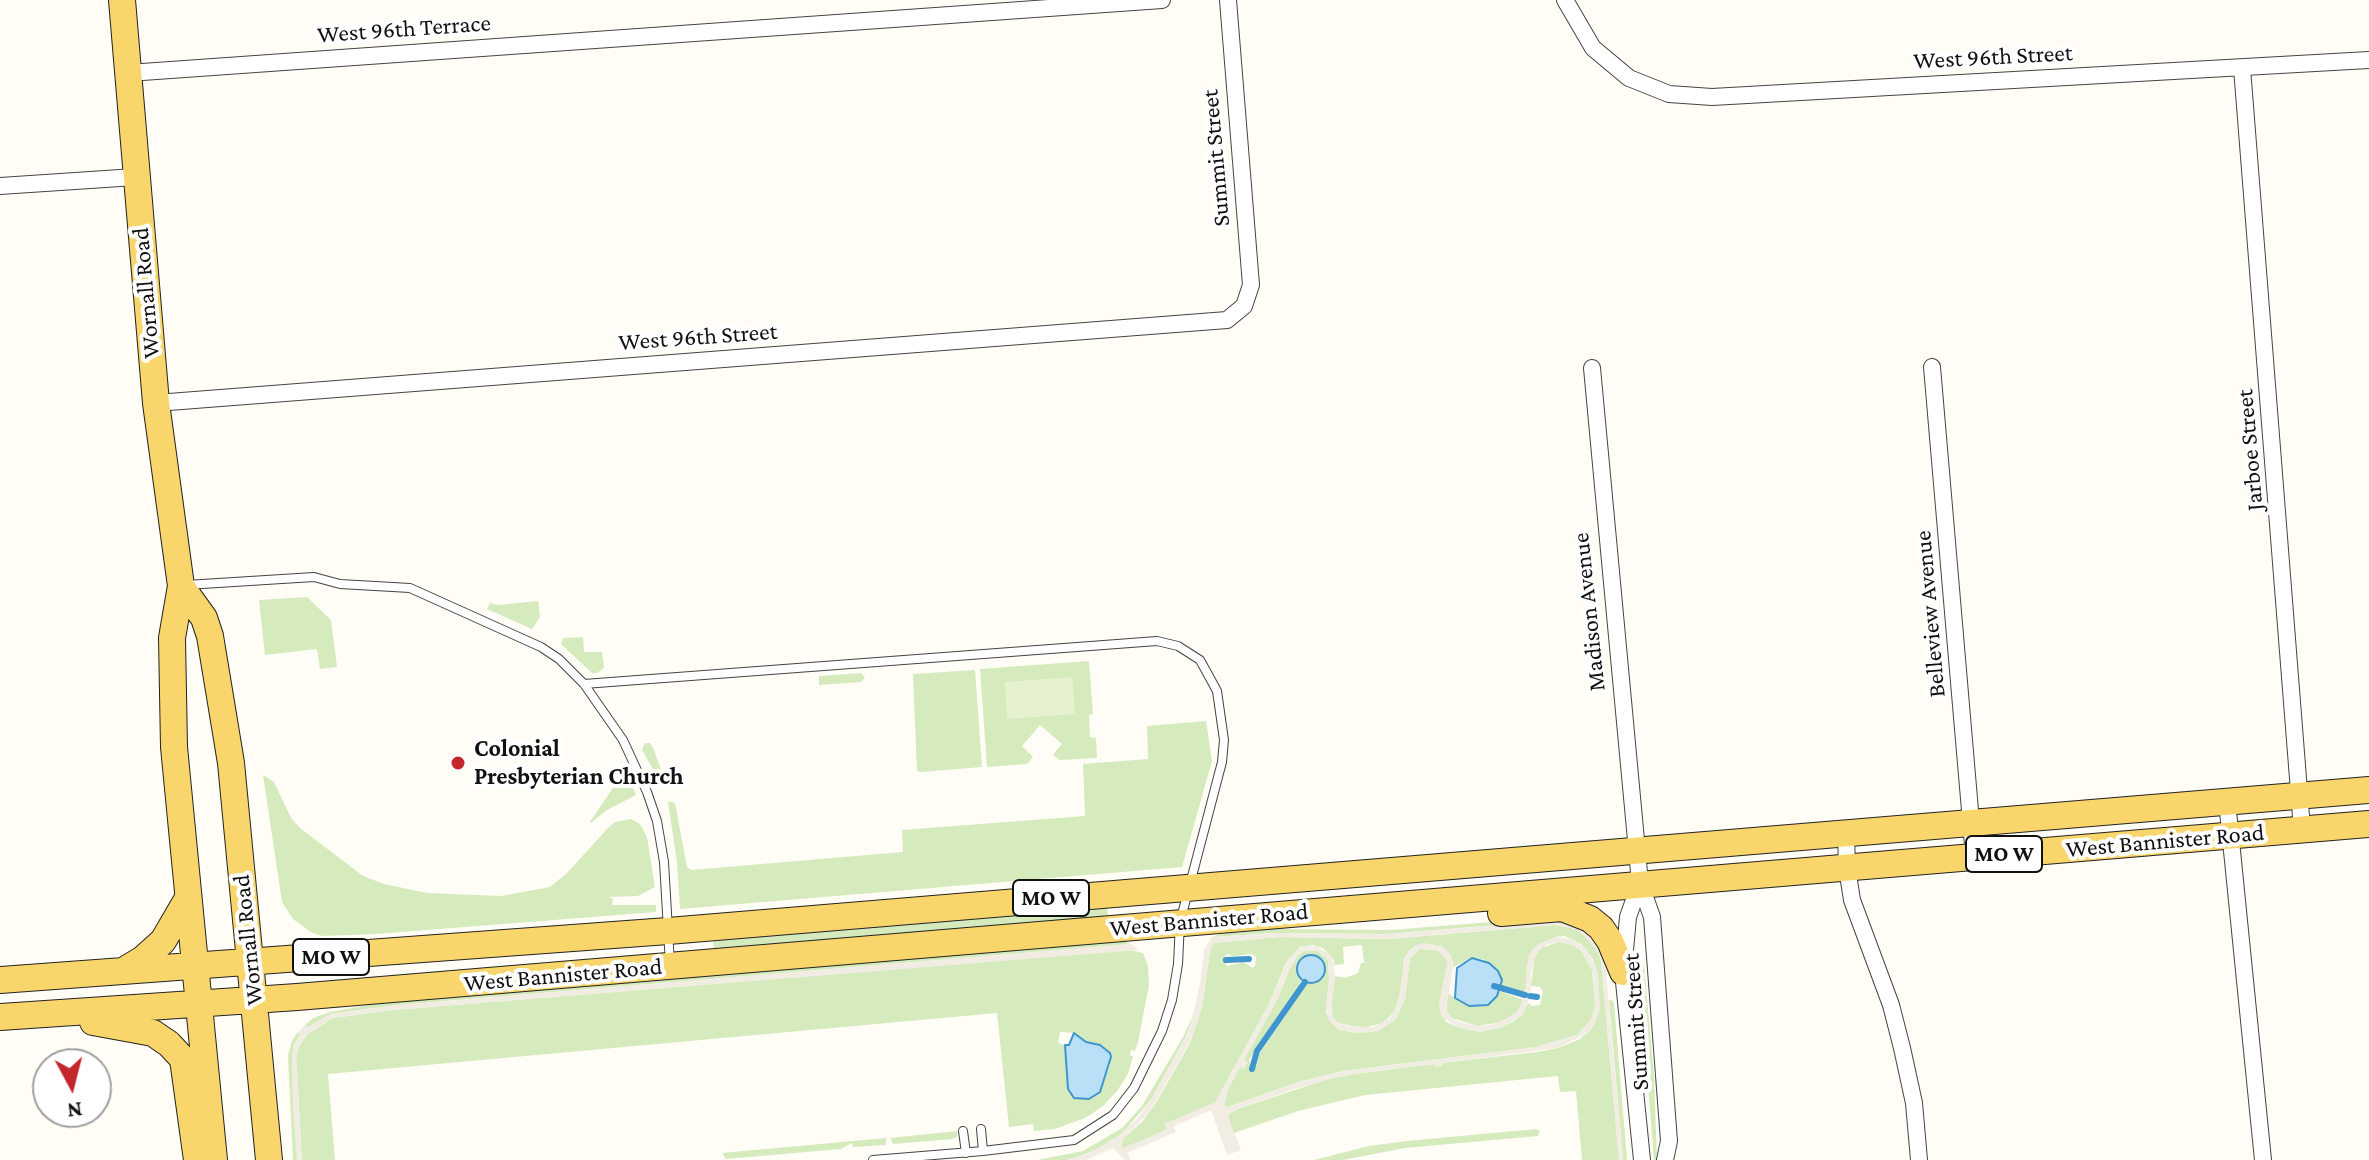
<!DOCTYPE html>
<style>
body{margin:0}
#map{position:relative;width:2369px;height:1160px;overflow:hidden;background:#fffdf5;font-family:"Crimson Pro",serif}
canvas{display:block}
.north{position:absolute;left:32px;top:1048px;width:80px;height:80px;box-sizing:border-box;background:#fff;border:2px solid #a0a0a0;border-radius:50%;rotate:173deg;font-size:22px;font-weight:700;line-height:32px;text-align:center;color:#111}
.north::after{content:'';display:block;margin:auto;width:28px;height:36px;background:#c4262e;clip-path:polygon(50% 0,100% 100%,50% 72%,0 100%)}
</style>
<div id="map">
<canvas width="2369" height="1160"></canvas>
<div class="north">N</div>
</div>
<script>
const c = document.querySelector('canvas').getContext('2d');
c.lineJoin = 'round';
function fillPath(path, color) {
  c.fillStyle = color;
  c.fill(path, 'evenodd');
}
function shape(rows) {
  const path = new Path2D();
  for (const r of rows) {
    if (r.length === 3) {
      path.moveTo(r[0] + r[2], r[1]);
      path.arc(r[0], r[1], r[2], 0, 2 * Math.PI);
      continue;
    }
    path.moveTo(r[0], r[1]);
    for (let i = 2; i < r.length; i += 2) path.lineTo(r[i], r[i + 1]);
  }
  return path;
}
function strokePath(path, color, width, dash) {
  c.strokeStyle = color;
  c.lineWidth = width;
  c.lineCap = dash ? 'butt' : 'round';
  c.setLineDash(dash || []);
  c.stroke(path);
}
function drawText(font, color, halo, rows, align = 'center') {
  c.font = font + ' "Crimson Pro",serif';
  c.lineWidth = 8;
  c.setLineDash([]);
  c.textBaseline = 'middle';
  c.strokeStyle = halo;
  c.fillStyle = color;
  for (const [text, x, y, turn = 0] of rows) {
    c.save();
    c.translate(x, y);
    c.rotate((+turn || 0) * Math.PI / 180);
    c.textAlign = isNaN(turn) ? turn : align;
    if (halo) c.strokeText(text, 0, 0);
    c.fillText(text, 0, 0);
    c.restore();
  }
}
const green = shape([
 [307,597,331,620,337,667,320,669,317,649,265,655,259,600],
 [538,601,540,617,532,629,487,609,490,603,498,605],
 [583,637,584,652,602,652,604,668,597,673,592,673,561,644,563,638],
 [1089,661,1093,714,1089,715,1090,737,1096,738,1097,758,1060,760,1053,755,1062,744,1040,725,1022,746,1033,757,1027,764,987,767,980,669],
 [975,670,982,767,921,772,917,771,913,674],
 [861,673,865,678,861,682,819,685,819,676],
 [1206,721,1212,761,1182,867,680,909,677,862,668,802,674,802,676,808,687,867,691,870,903,852,902,830,1085,816,1083,764,1148,759,1147,726],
 [645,743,650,743,653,748,664,777,657,776,642,750],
 [625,770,636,795,607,810,591,823,590,822],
 [263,775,274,782,291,818,300,828,363,876,384,884,427,893,501,896,550,887,567,873,608,828,615,822,631,819,640,824,647,837,655,887,638,896,609,897,613,899,612,905,656,905,656,912,376,934,323,936,312,933,293,919,282,902],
 [1107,906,1108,917,722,949,714,949,713,939],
 [1556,917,1582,924,1550,921,1386,934,1275,933,1212,937,1223,933,1278,929,1389,930],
 [1555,925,1573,928,1584,935,1596,949,1601,960,1619,1160,1582,1160,1576,1091,1560,1092,1558,1076,1365,1095,1298,1111,1234,1133,1228,1118,1229,1114,1238,1109,1328,1079,1370,1071,1435,1064,1436,1067,1442,1066,1442,1063,1537,1052,1558,1048,1578,1040,1590,1031,1600,1008,1593,959,1581,944,1565,936,1555,937,1529,955,1526,990,1521,992,1501,985,1498,971,1482,959,1472,958,1453,967,1453,962,1442,946,1410,949,1404,960,1401,990,1395,1011,1383,1023,1363,1028,1338,1023,1333,1018,1331,1007,1335,976,1346,978,1358,973,1361,963,1364,963,1362,945,1343,947,1344,964,1334,965,1334,960,1323,948,1313,945,1300,947,1286,963,1269,1004,1215,1103,1165,1124,1168,1129,1123,1149,1121,1145,1123,1139,1142,1122,1156,1103,1190,1043,1202,1007,1210,951,1213,943,1279,937,1389,939],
 [1227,954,1233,956,1252,954,1256,957,1255,966,1253,968,1243,962,1227,966,1223,959],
 [1123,941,1131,944,397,1005,331,1014,307,1028,305,1025,313,1018,330,1012,386,1002],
 [1559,942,1573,945,1581,951,1592,970,1595,1006,1591,1020,1577,1035,1536,1047,1343,1071,1298,1082,1228,1107,1224,1106,1228,1089,1240,1067,1244,1069,1247,1063,1244,1060,1278,998,1290,968,1298,955,1304,951,1318,951,1328,960,1329,979,1326,1013,1339,1030,1358,1033,1378,1031,1396,1019,1405,999,1410,958,1420,949,1437,950,1448,961,1439,1005,1446,1022,1457,1027,1480,1032,1511,1023,1522,1015,1528,1003,1532,1006,1540,1005,1543,991,1540,987,1531,986,1534,959,1540,948],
 [1297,968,1325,973,1320,981,1308,982,1260,1053,1256,1067,1252,1068,1249,1060,1298,988,1301,980],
 [1128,950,1143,953,1148,966,1149,985,1138,1042,1135,1051,1131,1050,1130,1055,1133,1056,1128,1074,1117,1091,1102,1107,1085,1118,1055,1129,1034,1131,1033,1124,1009,1127,997,1013,328,1074,335,1160,302,1160,296,1056,299,1046,308,1034,333,1018,393,1010],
 [1060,1032,1074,1033,1086,1042,1100,1045,1110,1065,1100,1092,1089,1099,1068,1089,1065,1045,1058,1043],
 [1638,965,1644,965,1654,1076,1657,1160,1654,1160],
 [1499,991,1524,1000,1517,1012,1501,1022,1478,1026,1452,1018,1446,1012,1448,993,1455,998,1497,996],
 [1609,1000,1612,1000,1614,1003,1627,1160,1623,1160],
 [1196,1009,1183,1044,1152,1098,1123,1133,1098,1149,1080,1156,1066,1160,1037,1160,1083,1151,1122,1128,1142,1106,1183,1037],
 [297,1033,301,1034,294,1044,292,1059,297,1160,293,1160,288,1056,292,1041],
 [1536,1129,1540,1131,1538,1136,1405,1148,1343,1160,1314,1160,1369,1146,1407,1141],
 [957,1131,957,1137,953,1139,893,1144,890,1138],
 [886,1138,886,1145,853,1147,852,1143,841,1149,726,1159,722,1153]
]);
const pitch = shape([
 [1072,677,1075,714,1007,719,1005,682]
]);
const plaza = shape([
 [1556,921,1571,923,1586,930,1599,942,1605,961,1623,1160,1619,1160,1601,960,1596,949,1584,935,1572,928,1555,925,1389,939,1279,937,1213,943,1210,951,1202,1007,1192,1038,1151,1110,1121,1142,1123,1148,1167,1130,1165,1124,1215,1102,1269,1004,1289,958,1302,946,1317,946,1332,956,1335,976,1331,1012,1336,1021,1347,1026,1373,1027,1390,1018,1398,1003,1405,956,1414,946,1424,943,1442,946,1451,955,1453,967,1446,1010,1452,1018,1460,1022,1478,1026,1490,1025,1505,1020,1517,1012,1525,996,1527,965,1531,951,1538,944,1555,937,1573,939,1587,950,1598,972,1600,1008,1595,1024,1588,1033,1557,1048,1443,1063,1443,1066,1436,1067,1434,1064,1342,1076,1294,1089,1238,1109,1229,1114,1228,1118,1241,1150,1227,1155,1211,1110,1174,1126,1176,1132,1127,1153,1131,1160,1125,1160,1113,1148,1086,1160,1066,1160,1090,1153,1117,1137,1137,1119,1152,1098,1189,1030,1200,984,1204,950,1212,937,1275,933,1386,934],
 [1559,942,1573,945,1581,951,1592,970,1595,1006,1591,1020,1577,1035,1536,1047,1343,1071,1298,1082,1228,1107,1224,1106,1228,1089,1240,1067,1244,1069,1247,1062,1244,1060,1278,998,1290,968,1298,955,1304,951,1318,951,1328,960,1329,979,1326,1007,1329,1021,1339,1030,1358,1033,1378,1031,1396,1019,1405,999,1410,958,1420,949,1437,950,1448,961,1439,1005,1441,1016,1457,1027,1480,1032,1501,1028,1522,1015,1531,995,1531,972,1537,952,1548,944],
 [1131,944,1139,950,393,1010,333,1018,308,1034,299,1046,296,1056,302,1160,297,1160,293,1109,292,1059,294,1044,301,1034,297,1033,305,1025,307,1027,331,1014,397,1005]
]);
const water = shape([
 [1311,969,14],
 [1472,958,1489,963,1498,971,1502,980,1497,996,1488,1005,1469,1006,1455,998,1457,968,1472,958],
 [1074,1033,1086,1042,1100,1045,1110,1053,1111,1057,1100,1092,1089,1099,1074,1098,1068,1089,1065,1045,1069,1045,1074,1033]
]);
const stream = shape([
 [1226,960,1249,959],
 [1494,986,1525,995],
 [1530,996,1537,997],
 [1252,1069,1257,1051,1305,982]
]);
const lane = shape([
 [186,585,314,577,340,584,410,588,541,647,559,659,584,684,1157,641,1178,646,1200,660,1217,691,1224,740,1222,762,1180,922,1178,964,1172,1000,1162,1031,1134,1088,1113,1115,1074,1140,983,1151,873,1160],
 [584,684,623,740,647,792,657,821,664,862,670,964],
 [981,1129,983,1151],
 [963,1131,966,1153]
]);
const street = shape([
 [1565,0,1593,48,1629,78,1669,94,1712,97,2369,60],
 [2242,68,2302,829],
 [128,73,1162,0],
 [0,186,135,177],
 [1932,367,1974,857],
 [1592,368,1640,883,1628,917,1623,972,1642,1160],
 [156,403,1227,320,1244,306,1251,285,1228,0],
 [2227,801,2263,1160],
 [1846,834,1847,868,1852,900,1891,1005,1902,1048,1914,1103,1919,1160],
 [1640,883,1652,917,1669,1141,1665,1160]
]);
const primary = shape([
 [122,0,156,403,181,586,172,638,174,747,214,1160],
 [181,586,204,618,210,636,231,763,269,1160],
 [1501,913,1562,908,1590,919,1601,928,1610,941,1623,972],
 [123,971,143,959,163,941,188,898],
 [0,980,668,931,2369,790],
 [0,1017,297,997,2369,824],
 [93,1022,153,1033,169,1044,183,1059,197,1160]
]);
const markers = [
 [458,763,8,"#c4262e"]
];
const shields = [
 [2004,854,76],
 [1051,898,76],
 [331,957,76]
];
const shieldNames = [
 ["MO W",2004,854],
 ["MO W",1051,898],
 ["MO W",331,957]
];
const streetNames = [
 ["West 96th Terrace",404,29,-4],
 ["West 96th Street",1993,57,-3],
 ["Summit Street",1216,158,-95],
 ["Wornall Road",146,293,-95],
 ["West 96th Street",698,337,-4],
 ["Jarboe Street",2250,450,-95],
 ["Madison Avenue",1589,612,-96],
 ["Belleview Avenue",1930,614,-95],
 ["West Bannister Road",2165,841,-5],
 ["West Bannister Road",1209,920,-5],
 ["Wornall Road",248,940,-96],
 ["West Bannister Road",563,975,-5],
 ["Summit Street",1636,1022,-94]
];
const poiNames = [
 ["Colonial",474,749],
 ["Presbyterian Church",474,777]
];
fillPath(green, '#d5ebbd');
fillPath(pitch, '#e6f2cf');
fillPath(plaza, '#f1ede2');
fillPath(water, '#b9e0f7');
strokePath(water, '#3f96cf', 2);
strokePath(stream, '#3f96cf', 6);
strokePath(lane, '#444', 10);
strokePath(street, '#444', 18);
strokePath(primary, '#222', 28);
strokePath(lane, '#fff', 8);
strokePath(street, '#fff', 16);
strokePath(primary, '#f9d66b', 26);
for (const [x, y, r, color] of markers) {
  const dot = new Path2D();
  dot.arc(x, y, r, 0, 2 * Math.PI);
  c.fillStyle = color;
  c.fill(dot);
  strokePath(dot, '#fff', 3);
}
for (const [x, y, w] of shields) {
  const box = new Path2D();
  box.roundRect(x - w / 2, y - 18, w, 36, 6);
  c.fillStyle = '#fff';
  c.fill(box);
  strokePath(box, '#111', 2);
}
drawText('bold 22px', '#111', null, shieldNames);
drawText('24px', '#111', '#fff', streetNames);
drawText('bold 24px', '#111', '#fff', poiNames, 'left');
</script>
